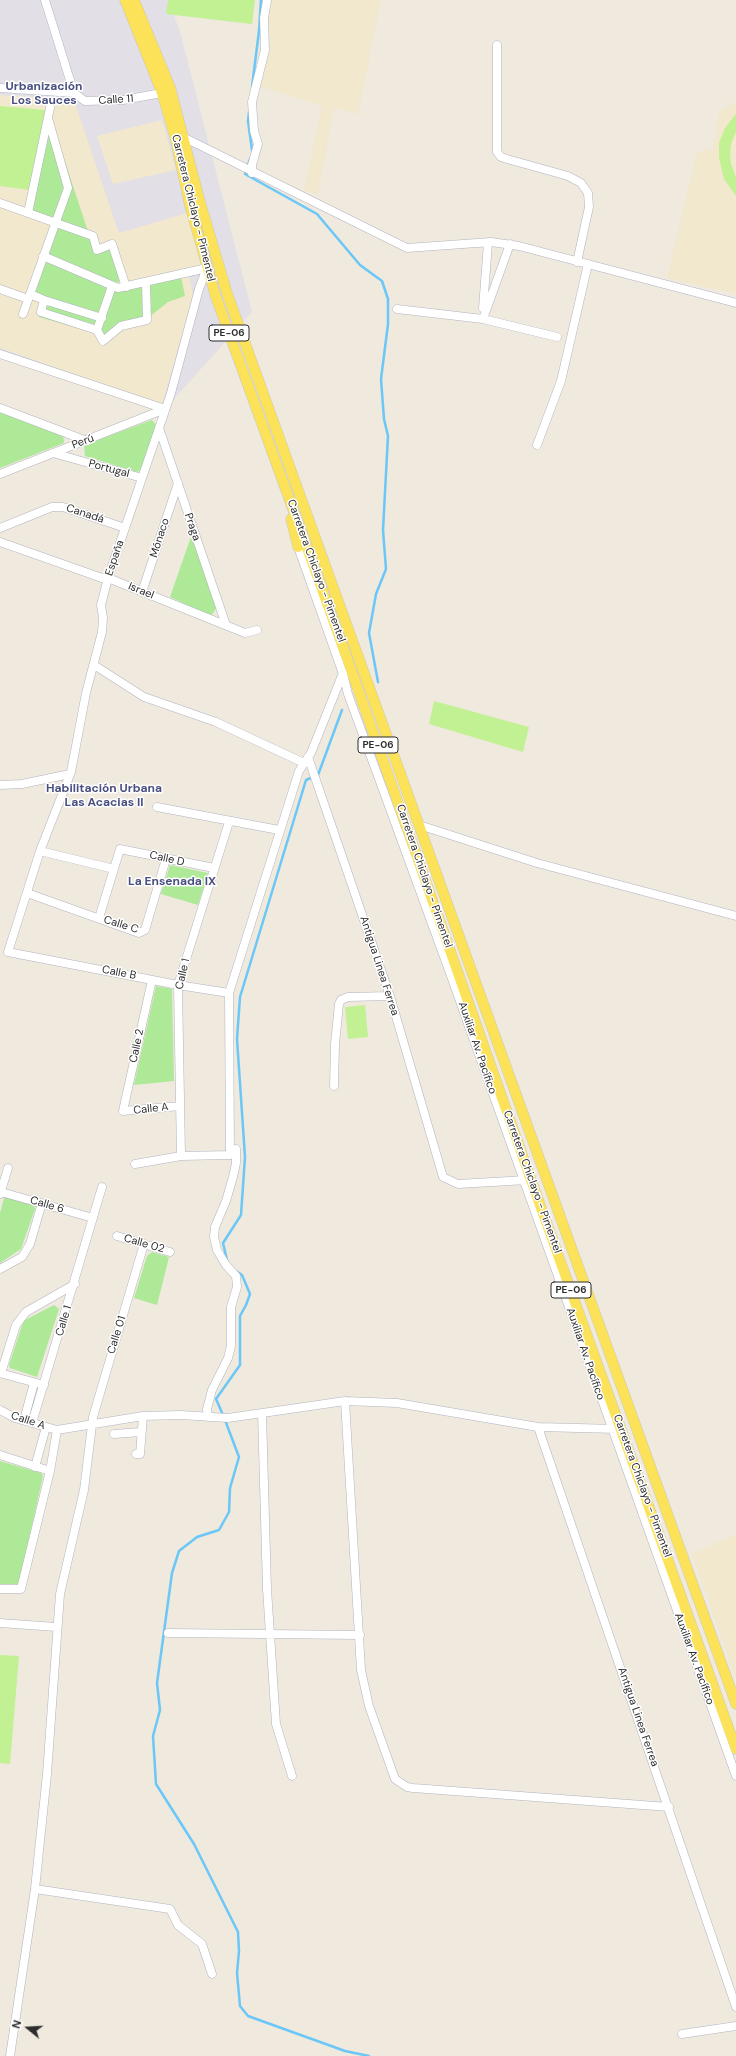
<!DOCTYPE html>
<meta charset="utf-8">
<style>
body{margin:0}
#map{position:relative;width:736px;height:2056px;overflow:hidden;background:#efe9de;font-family:"DM Sans",sans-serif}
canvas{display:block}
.north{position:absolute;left:8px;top:2008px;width:40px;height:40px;-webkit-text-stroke:3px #fff;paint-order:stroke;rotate:288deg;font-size:11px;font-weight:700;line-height:16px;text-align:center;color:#2d2d2d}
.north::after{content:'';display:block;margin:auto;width:14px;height:18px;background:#2d2d2d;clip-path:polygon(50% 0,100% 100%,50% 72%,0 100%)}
</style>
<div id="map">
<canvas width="736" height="2056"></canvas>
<div class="north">N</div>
</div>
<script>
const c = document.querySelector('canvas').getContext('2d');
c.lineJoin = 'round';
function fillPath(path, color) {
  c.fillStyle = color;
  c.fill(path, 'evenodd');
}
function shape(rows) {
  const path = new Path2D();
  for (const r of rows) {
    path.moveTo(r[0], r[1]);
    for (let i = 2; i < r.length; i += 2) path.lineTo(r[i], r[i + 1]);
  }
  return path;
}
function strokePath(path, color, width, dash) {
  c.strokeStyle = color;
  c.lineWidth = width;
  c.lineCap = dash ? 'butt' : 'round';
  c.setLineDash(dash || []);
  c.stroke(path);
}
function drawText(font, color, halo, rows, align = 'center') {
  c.font = font + ' "DM Sans",sans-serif';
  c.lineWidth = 3;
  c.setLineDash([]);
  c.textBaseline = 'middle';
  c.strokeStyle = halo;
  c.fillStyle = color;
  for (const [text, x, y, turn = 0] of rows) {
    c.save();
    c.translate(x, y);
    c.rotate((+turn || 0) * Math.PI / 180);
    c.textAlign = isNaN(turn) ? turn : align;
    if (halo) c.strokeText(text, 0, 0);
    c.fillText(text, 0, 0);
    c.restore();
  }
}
const industrial = shape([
 [0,0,167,0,179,28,252,312,165,409,0,354]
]);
const education = shape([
 [271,0,381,0,358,114,334,108,318,195,304,190,322,106,261,87,270,39,267,35],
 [0,95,74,100,119,233,187,213,202,267,189,274,193,295,162,405,0,348],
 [736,101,736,294,667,278,697,152,713,149,719,112],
 [162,120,176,170,113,184,97,136],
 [736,1534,736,1679,692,1554]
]);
const green = shape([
 [53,125,95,253,111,248,122,281,111,284,94,333,39,317,46,297,33,292,59,221,30,211,48,129],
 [180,272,185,296,168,302,149,317,126,322,114,327,103,337,98,335,113,286],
 [0,412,63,434,64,443,0,468],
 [152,420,157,426,141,470,137,472,85,456,84,445],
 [192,534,217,607,211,616,170,597],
 [170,865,208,873,198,905,161,894],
 [156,986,172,989,174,1081,134,1085],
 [9,1197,34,1205,35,1209,21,1249,0,1263,0,1213,4,1198],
 [152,1252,169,1257,157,1305,134,1298,147,1256],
 [54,1305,59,1309,37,1377,10,1368,9,1365,22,1325,25,1320],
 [0,1461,41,1473,43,1476,19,1584,0,1584]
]);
const pitch = shape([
 [168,0,255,0,252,24,166,14],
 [0,106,46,110,30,190,0,186],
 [736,114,736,132,731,144,730,154,731,164,736,177,736,196,724,179,719,158,719,143,725,128],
 [434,701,529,727,523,752,429,724],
 [365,1005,368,1037,348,1039,345,1007],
 [0,1655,19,1656,10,1764,0,1763]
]);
const stream = shape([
 [252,87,259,31,261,0],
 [249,112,248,121,252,150],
 [250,159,245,174,317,214,360,265,382,281,388,299,388,324,381,379,384,419,388,436,383,530,386,569,376,594,369,633,378,682],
 [227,1260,223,1243,241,1215,245,1157,237,1039,240,997,306,780,318,775,342,710],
 [223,1415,216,1399,240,1365,240,1316,246,1305,250,1294,242,1275,236,1271],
 [225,1420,239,1457,230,1488,229,1512,219,1530,197,1537,179,1551,172,1573,157,1683,160,1710,153,1736,156,1784,194,1844,238,1932,239,1951,237,1973,240,2006,248,2016,345,2051,369,2056]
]);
const minor = shape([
 [45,0,74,93],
 [497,45,497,152,501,157,507,159,568,176,581,183,588,193,589,207,577,262],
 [0,88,74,93,85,101,123,100,162,93],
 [185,138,407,248,491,242,519,246,736,303],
 [252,173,252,165,258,144,254,131,252,102,265,50,264,18,267,0],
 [0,203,93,236,97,250,112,244,126,287],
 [28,213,50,108],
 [43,256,118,288,207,268],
 [207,268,199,289,171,393,108,578,101,605,103,618,102,632,86,693,71,772,40,851,8,952,178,985,229,993],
 [0,289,28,299],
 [30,294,44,300,41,312,97,330,103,341,121,326,147,320,146,283],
 [44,300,102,318],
 [483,308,488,243],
 [397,309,483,319,557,337],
 [23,314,68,188,48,118],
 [483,319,510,244],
 [97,330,112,286],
 [0,354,165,409],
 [0,408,87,441],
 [159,428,226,625],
 [537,445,561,381,588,264],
 [53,453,142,478],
 [0,474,165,409],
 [0,528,52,507,63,507,125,528],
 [0,542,102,578,108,578,245,633,257,630],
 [298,547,343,674,348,694,451,976,736,1776],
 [142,592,178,483],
 [94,665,144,697,216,722,304,763],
 [308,757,390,996,443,1177,458,1184,527,1180],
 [0,785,22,784,70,774],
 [157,807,279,830],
 [419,825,537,863,736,916],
 [40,851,114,869],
 [27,893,139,933,145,930,166,859],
 [99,918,120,849,214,868],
 [152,980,123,1111,180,1106],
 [334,1086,335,1044,339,1004,341,1000,348,997,390,996],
 [181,1156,178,985,229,822],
 [135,1164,181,1156,230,1155,229,993,299,771,311,753,343,673],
 [1,1192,93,1218],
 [0,1194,8,1168],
 [117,1236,170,1252],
 [0,1269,22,1257,30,1244,42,1203],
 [0,1373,44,1385],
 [1,1373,16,1325,26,1312,75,1284],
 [345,1401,361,1670,369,1706,395,1779,407,1787,413,1788,669,1807],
 [0,1410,15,1418,57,1430,143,1416,181,1415,228,1418,345,1401,397,1403,538,1427,617,1429],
 [262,1413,267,1589,276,1724,292,1776],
 [208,1417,207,1409,212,1390,228,1358,231,1346,231,1307,237,1287,236,1276,226,1265,217,1250,214,1237,215,1227,226,1201,233,1177,236,1163,236,1149],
 [24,1420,34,1383],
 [32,1423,102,1187],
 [538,1427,736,2007],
 [114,1434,141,1432],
 [136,1454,140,1454,143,1416],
 [0,1455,50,1471],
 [35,1467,46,1427],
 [0,1589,21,1589,50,1471,57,1430],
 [0,1623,56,1627],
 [168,1633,360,1635],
 [35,1889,170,1909,178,1925,202,1944,212,1974],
 [682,2034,736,2026],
 [10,2056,35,1889,47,1774,60,1594,84,1490,93,1417,144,1244]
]);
const major = shape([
 [125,0,162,93,175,137,190,206,216,297,348,661,531,1180,736,1749],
 [134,0,170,87,200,202,227,293,736,1704],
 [291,519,298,547]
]);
const shields = [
 [229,333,40],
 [378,745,40],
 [571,1290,40]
];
const shieldNames = [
 ["PE-06",229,333],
 ["PE-06",378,745],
 ["PE-06",571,1290]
];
const streetNames = [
 ["Calle 11",116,100,-4],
 ["Carretera Chiclayo - Pimentel",193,208,76],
 ["Perú",83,442,-21],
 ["Portugal",109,469,15],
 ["Canadá",85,514,18],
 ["Praga",192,527,71],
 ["Mónaco",160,538,-72],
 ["España",115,558,-71],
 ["Carretera Chiclayo - Pimentel",316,571,70],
 ["Israel",141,591,22],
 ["Calle D",167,859,12],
 ["Carretera Chiclayo - Pimentel",424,876,71],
 ["Calle C",121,925,17],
 ["Antigua Linea Ferrea",379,966,72],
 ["Calle B",119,973,11],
 ["Calle 1",183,974,-77],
 ["Calle 2",137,1046,-78],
 ["Auxiliar Av. Pacífico",477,1048,71],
 ["Calle A",151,1109,-6],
 ["Carretera Chiclayo - Pimentel",532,1182,70],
 ["Calle 6",47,1205,16],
 ["Calle 02",144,1244,16],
 ["Calle 1",64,1321,-73],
 ["Calle 01",117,1335,-73],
 ["Auxiliar Av. Pacífico",585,1354,71],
 ["Calle A",28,1421,18],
 ["Carretera Chiclayo - Pimentel",642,1486,70],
 ["Auxiliar Av. Pacífico",694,1659,70],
 ["Antigua Linea Ferrea",638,1717,71]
];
const neighbourhoodNames = [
 ["Urbanización",44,87],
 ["Los Sauces",44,101],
 ["Habilitación Urbana",104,789],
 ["Las Acacias II",104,803],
 ["La Ensenada IX",172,882]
];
fillPath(industrial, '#e2dfe7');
fillPath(education, '#f1e8cd');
fillPath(green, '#ade997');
fillPath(pitch, '#c1f193');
strokePath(stream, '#6bc7f7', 2.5);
strokePath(minor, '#b2b3c1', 9);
strokePath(major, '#c8c8c8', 11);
strokePath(minor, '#fff', 8);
strokePath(major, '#fbe258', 10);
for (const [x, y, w] of shields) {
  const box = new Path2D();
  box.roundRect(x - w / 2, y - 8, w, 16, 3);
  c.fillStyle = '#fff';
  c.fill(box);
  strokePath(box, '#2d2d2d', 1);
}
drawText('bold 10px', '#2d2d2d', null, shieldNames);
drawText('11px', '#2d2d2d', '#fff', streetNames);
drawText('bold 12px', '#494f81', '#fff', neighbourhoodNames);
</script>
